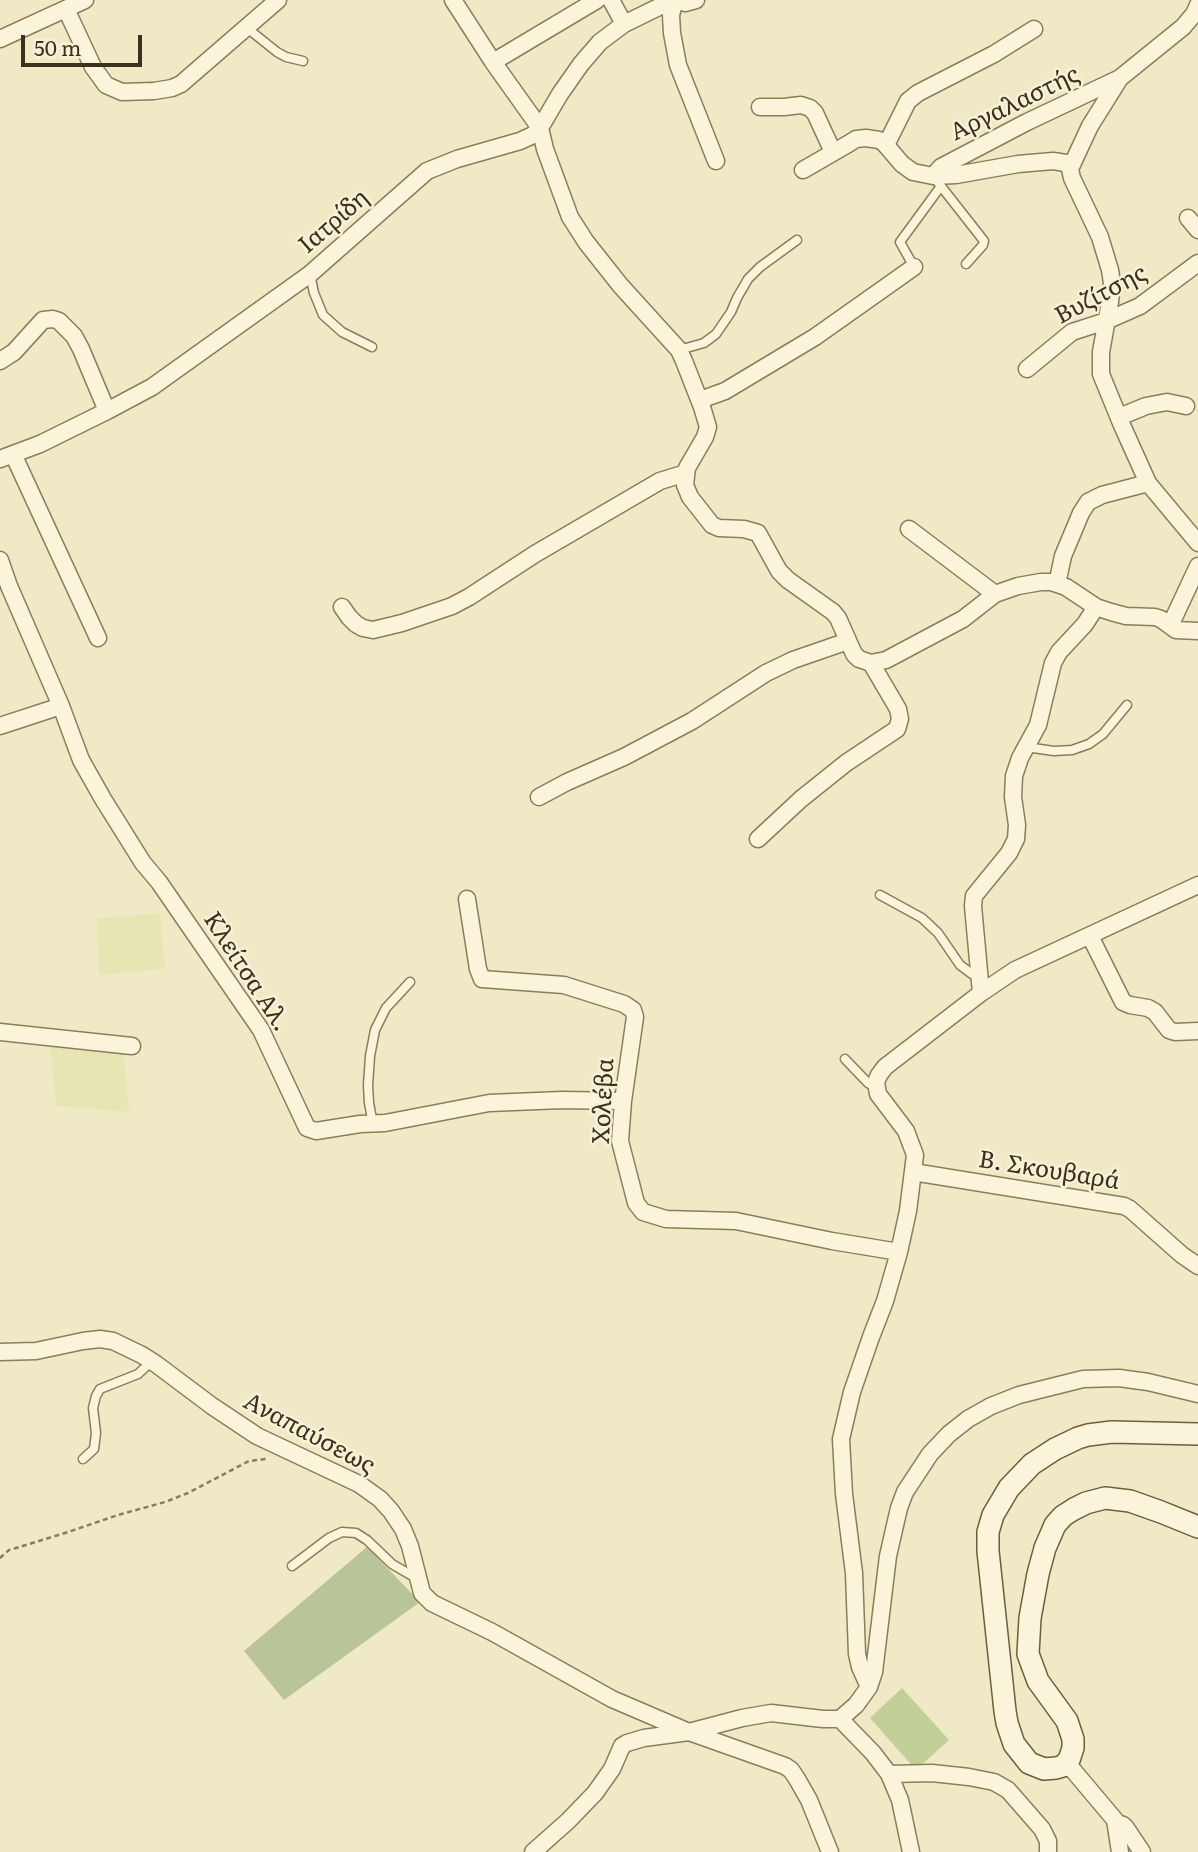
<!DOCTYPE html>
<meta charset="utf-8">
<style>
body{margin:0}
#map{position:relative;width:1198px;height:1852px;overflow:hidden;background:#f0e9c6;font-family:Literata,serif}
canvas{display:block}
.scale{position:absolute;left:21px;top:35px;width:121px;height:32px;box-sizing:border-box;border:4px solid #3c311f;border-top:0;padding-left:9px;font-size:21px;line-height:24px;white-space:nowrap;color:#3c311f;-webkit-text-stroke:5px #f7f2d6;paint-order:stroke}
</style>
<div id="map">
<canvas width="1198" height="1852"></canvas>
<div class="scale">50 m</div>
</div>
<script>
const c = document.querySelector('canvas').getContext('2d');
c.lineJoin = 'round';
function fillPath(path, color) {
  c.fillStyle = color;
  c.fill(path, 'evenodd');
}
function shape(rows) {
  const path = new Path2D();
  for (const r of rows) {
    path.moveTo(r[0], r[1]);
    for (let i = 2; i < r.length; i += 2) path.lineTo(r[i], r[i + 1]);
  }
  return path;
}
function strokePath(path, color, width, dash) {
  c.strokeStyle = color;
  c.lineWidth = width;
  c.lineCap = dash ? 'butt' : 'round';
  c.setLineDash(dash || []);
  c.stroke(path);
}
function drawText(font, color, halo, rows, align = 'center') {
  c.font = font + ' Literata,serif';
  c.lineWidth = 5;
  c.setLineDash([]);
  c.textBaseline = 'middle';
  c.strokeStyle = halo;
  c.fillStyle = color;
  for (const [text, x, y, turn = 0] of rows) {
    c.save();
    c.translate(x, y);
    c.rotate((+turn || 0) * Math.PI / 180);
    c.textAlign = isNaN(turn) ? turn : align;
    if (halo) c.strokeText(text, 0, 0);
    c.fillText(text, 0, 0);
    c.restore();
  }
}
const farmland = shape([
 [160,913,165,969,99,975,97,918],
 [50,1042,123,1051,129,1112,56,1106]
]);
const green = shape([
 [902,1688,949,1740,916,1770,870,1718]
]);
const cemetery = shape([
 [367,1547,420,1602,284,1700,244,1651]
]);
const path = shape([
 [0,1558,9,1550,16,1548,68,1532,118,1515,165,1502,188,1493,249,1461,266,1459]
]);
const lane = shape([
 [247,28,277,52,286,57,303,61],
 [933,176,984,241,983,245,966,264],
 [914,267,900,242,941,186],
 [310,274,314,293,323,315,342,332,372,347],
 [679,350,704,343,716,334,731,312,737,298,748,279,760,267,797,240],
 [1026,747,1054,751,1072,750,1089,744,1103,734,1127,705],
 [880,895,922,918,938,933,960,965,972,974,979,973],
 [845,1059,868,1083,877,1088],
 [373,1124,369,1103,368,1085,370,1056,375,1030,386,1008,410,982],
 [83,1459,94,1449,96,1433,93,1408,96,1396,100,1389,138,1374,152,1361],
 [292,1566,329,1538,342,1532,356,1533,367,1540,392,1564,416,1578]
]);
const street = shape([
 [453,0,493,62,540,128,545,149,570,217,586,242,620,285,679,350,684,361,702,407,708,427,705,437,687,468,685,485,690,497,712,525,719,528,744,529,758,533,779,571,788,580,833,612,838,618,854,654,859,659,871,663,886,660,963,619,995,594,1018,586,1041,582,1051,582,1066,587,1096,607,1111,612,1126,616,1155,617,1161,619,1176,630,1198,631],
 [611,0,624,24],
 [675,0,671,15,672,33,678,65,716,161],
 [678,0,685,3,696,0],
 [66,9,93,67,106,85,122,92,154,91,172,88,181,84,278,0],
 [0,39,85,0],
 [493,62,597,0],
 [760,107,784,107,801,105,810,108,815,113,833,152],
 [886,145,908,101,918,93,994,54,1034,29],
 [803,170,848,144,856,139,866,138,879,140,884,143,902,164,913,172,933,176,956,175,1018,164,1053,161,1072,164],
 [933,176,941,167,1027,122,1120,78],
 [1188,218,1198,230],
 [0,361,14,352,43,320,53,319,59,321,74,336,81,349,107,411],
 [1027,369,1072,332,1106,321,1140,306,1198,263],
 [700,400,725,391,815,337,914,267],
 [1119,417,1146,406,1167,402,1186,406],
 [13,454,98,638],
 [0,459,40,444,107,411,152,387,310,274,427,171,457,159,520,141,533,135,540,128,560,94,581,64,600,42,624,24,673,0],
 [1148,483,1198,543],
 [909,529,995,594],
 [0,560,9,586,61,706,81,760,103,799,143,863,159,882,261,1030,307,1128,316,1131,360,1124,385,1123,489,1103,562,1100,623,1101],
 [1057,584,1063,556,1081,513,1088,502,1102,495,1148,483,1121,423,1101,374,1101,352,1110,302,1112,283,1110,270,1100,237,1072,178,1070,169,1090,126,1120,78,1183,27,1194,14,1198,5],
 [342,607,349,617,356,624,363,628,373,630,402,623,452,606,469,597,535,554,660,481,686,473],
 [1170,626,1198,566],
 [0,726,61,706],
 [539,797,567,782,624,757,692,721,766,673,793,660,848,641],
 [758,839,801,799,846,763,897,729,900,719,898,709,871,663],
 [467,899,478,969,482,979,564,985,624,1004,633,1010,635,1017,623,1101,620,1141,636,1203,643,1212,666,1219,736,1221,832,1241,899,1252],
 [1090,936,1123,1002,1130,1005,1148,1008,1155,1012,1169,1030,1175,1032,1198,1031],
 [981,993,973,906,974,896,1009,853,1016,839,1017,825,1013,797,1014,776,1020,758,1038,725,1053,663,1059,652,1085,624,1096,607],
 [0,1032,132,1046],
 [913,1172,1124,1206,1130,1209,1182,1255,1198,1266],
 [0,1352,36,1351,83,1341,100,1339,113,1341,142,1355,156,1364,212,1406,257,1436,359,1484,380,1499,391,1511,403,1529,410,1546,422,1593,432,1603,492,1632,612,1699,689,1732,785,1766,791,1770,797,1779,809,1800,830,1852],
 [869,1687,860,1667,857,1654,854,1573,844,1494,841,1439,852,1392,871,1337,885,1301,899,1252,908,1211,915,1155,906,1131,878,1094,876,1082,879,1075,885,1067,981,993,1015,970,1198,885],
 [840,1719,873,1753,889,1774,900,1800,911,1852],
 [1067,1763,1115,1820,1120,1852],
 [889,1774,932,1773,969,1777,994,1782,1008,1790,1042,1829,1048,1841,1048,1852],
 [1116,1823,1123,1825,1126,1828,1142,1852],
 [533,1852,568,1821,595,1793,612,1769,622,1746,627,1743,644,1738,689,1732,742,1718,771,1713,823,1719,840,1719,856,1705,869,1687,874,1672,888,1556,899,1508,905,1492,930,1454,949,1434,968,1419,991,1406,1019,1395,1083,1379,1119,1378,1148,1382,1198,1394]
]);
const secondary = shape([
 [1198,1434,1112,1432,1088,1435,1078,1438,1055,1449,1032,1464,1009,1488,993,1515,988,1532,988,1551,1005,1711,1007,1723,1014,1744,1029,1763,1044,1769,1056,1768,1063,1766,1069,1760,1073,1748,1073,1739,1067,1721,1038,1681,1028,1654,1030,1618,1038,1574,1045,1548,1055,1525,1063,1516,1074,1509,1086,1503,1105,1498,1130,1501,1161,1512,1198,1527]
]);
const streetNames = [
 ["Αργαλαστής",1015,104,-26],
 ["Ιατρίδη",334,222,-41],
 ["Βυζίτσης",1101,295,-28],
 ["Κλείτσα Αλ.",246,972,57],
 ["Χολέβα",604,1101,-87],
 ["Β. Σκουβαρά",1049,1171,9],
 ["Αναπαύσεως",309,1434,28]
];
fillPath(farmland, '#e6e5b3');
fillPath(green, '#c2cf99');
fillPath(cemetery, '#b9c498');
strokePath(lane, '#8d7c5a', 11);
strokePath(street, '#8d7c5a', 19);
strokePath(secondary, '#6f5d3d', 24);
strokePath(path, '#8d7c5a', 2.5, [5, 3.5]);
strokePath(lane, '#faf5da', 8);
strokePath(street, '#faf5da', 16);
strokePath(secondary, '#faf5da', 21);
drawText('24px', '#3c311f', '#f7f2d6', streetNames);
</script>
